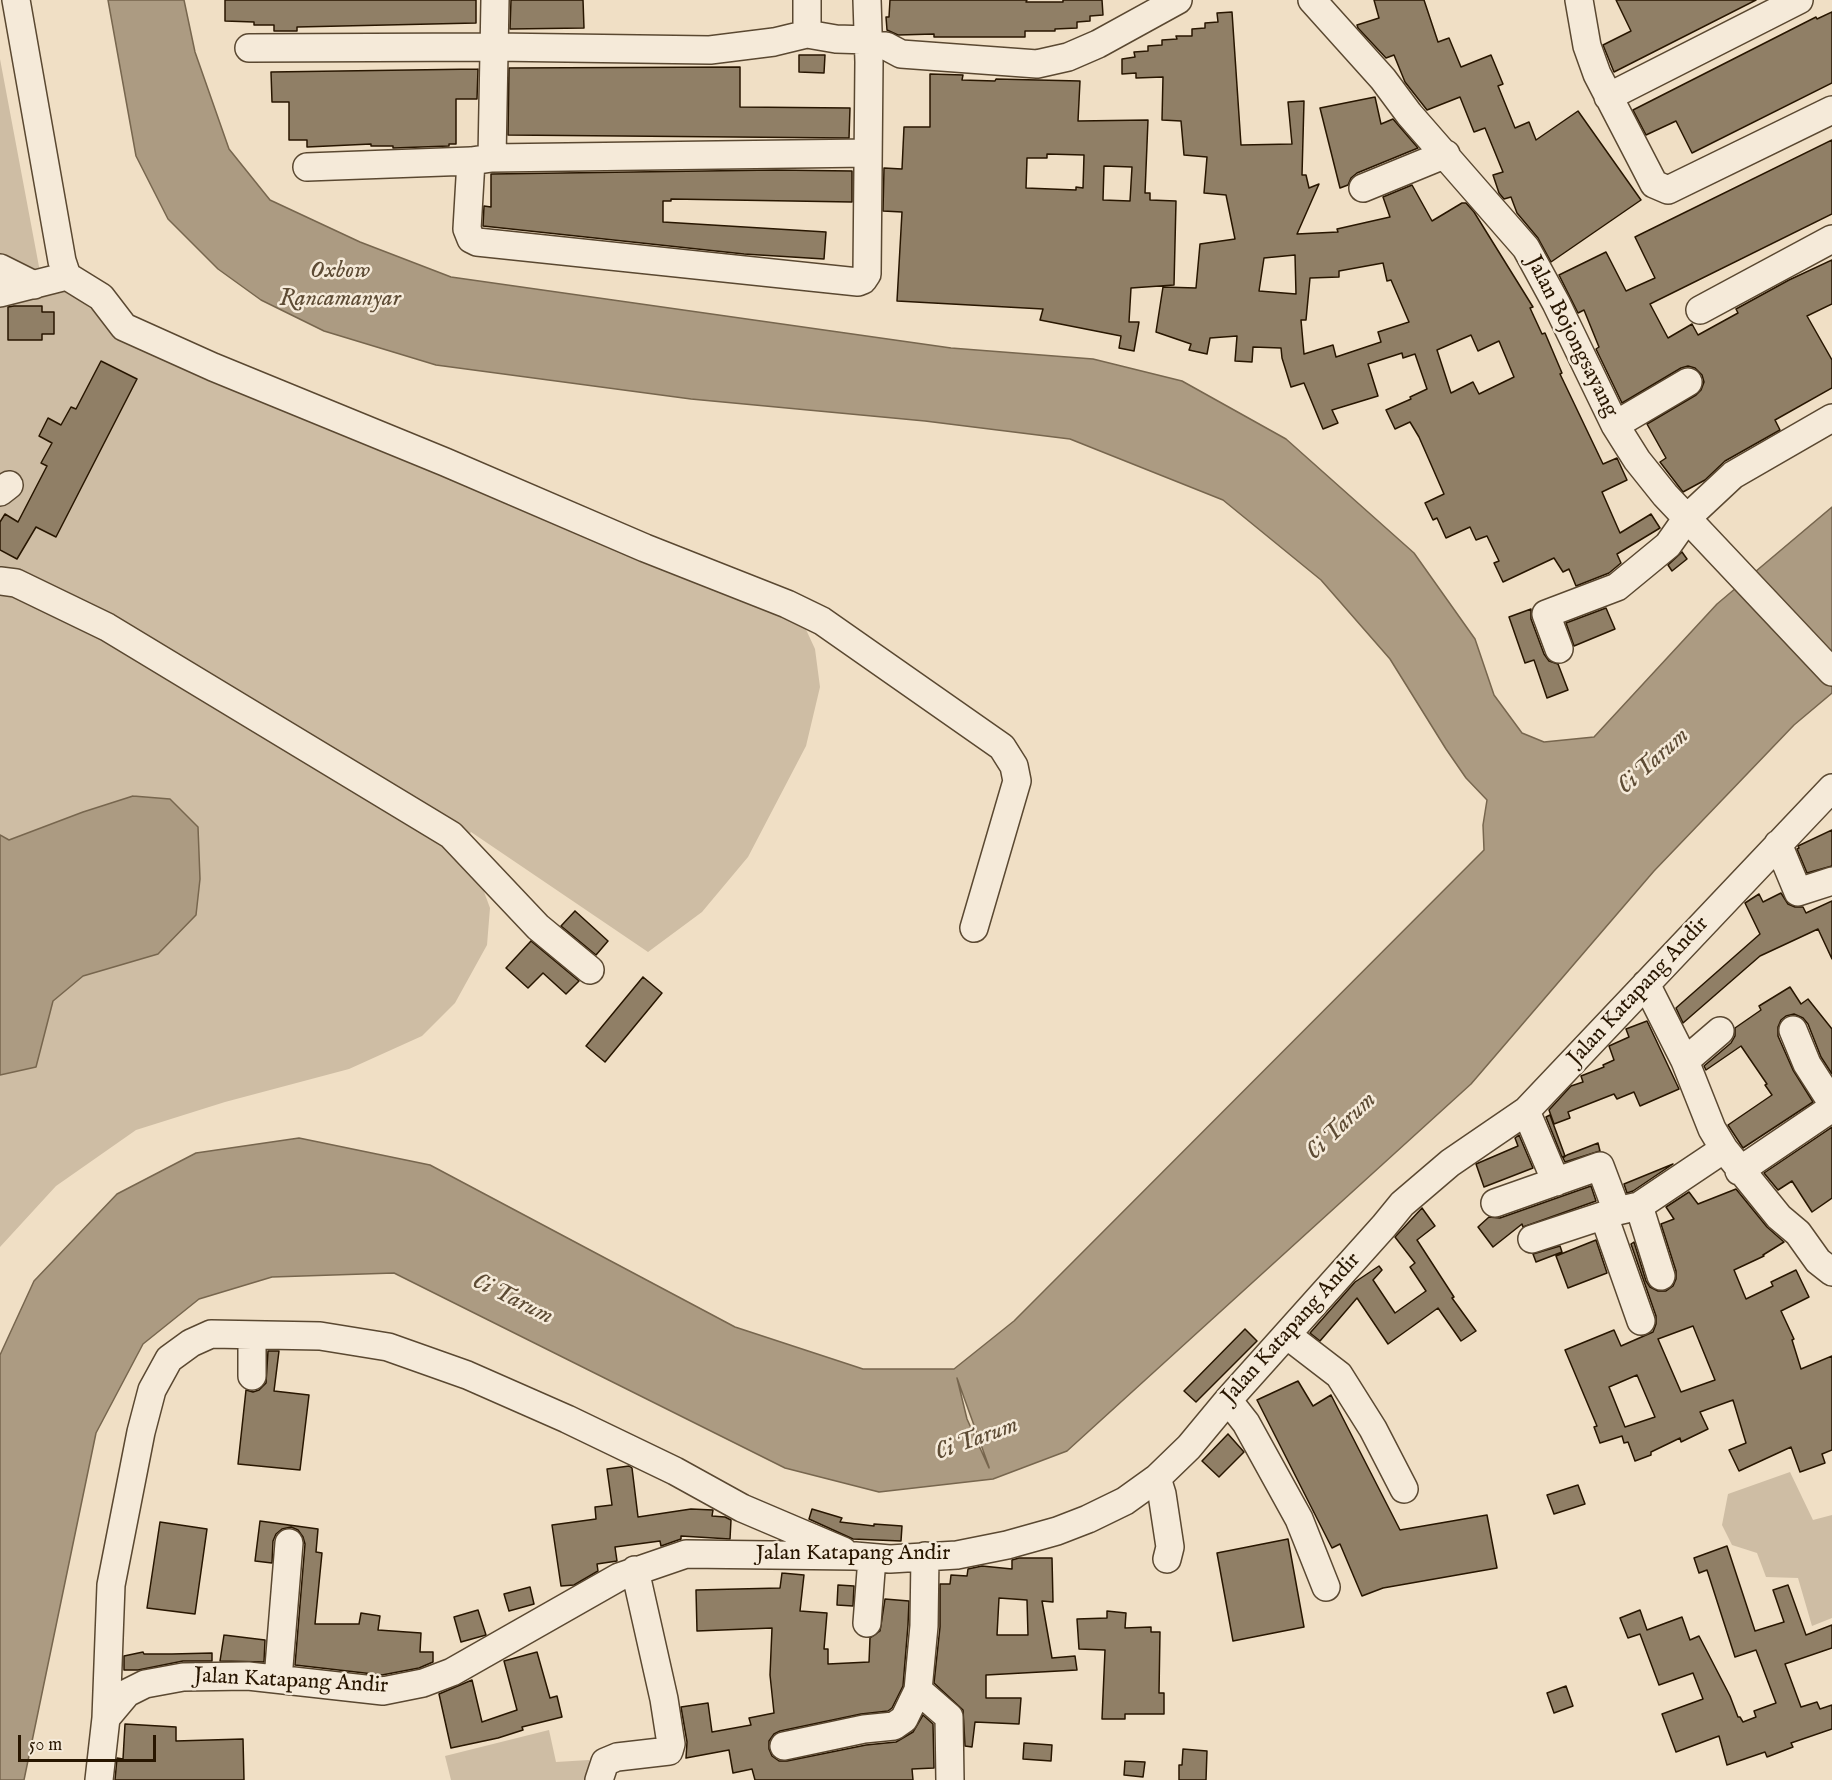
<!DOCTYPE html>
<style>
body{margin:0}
#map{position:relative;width:1832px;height:1780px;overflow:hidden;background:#f0dfc5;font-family:"IM FELL English",serif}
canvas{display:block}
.scale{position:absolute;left:18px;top:1735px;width:138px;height:27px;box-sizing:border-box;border:3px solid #281600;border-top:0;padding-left:8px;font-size:18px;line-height:21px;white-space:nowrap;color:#281600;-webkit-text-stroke:4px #f5ead9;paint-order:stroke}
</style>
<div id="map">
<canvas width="1832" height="1780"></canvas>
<div class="scale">50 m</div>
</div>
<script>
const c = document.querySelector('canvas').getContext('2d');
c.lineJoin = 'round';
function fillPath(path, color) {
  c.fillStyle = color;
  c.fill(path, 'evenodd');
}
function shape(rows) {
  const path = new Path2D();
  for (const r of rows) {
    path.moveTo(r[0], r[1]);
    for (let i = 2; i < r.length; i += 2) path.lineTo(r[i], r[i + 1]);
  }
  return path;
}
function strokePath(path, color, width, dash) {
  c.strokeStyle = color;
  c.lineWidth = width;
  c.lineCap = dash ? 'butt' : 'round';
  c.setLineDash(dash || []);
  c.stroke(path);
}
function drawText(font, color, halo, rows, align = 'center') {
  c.font = font + ' "IM FELL English",serif';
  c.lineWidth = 5;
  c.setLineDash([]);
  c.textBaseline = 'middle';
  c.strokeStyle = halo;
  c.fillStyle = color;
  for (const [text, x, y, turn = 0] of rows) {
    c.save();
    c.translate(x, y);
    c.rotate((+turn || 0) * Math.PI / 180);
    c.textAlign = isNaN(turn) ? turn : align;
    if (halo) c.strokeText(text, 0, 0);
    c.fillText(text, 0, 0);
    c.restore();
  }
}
const green = shape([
 [0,59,40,272,119,329,803,623,815,649,820,687,806,746,748,857,702,912,648,952,471,832,465,840,490,908,487,945,455,1003,422,1036,349,1069,225,1102,136,1130,56,1186,0,1247],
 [1790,1472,1813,1520,1832,1515,1832,1618,1812,1626,1798,1578,1766,1577,1757,1553,1732,1545,1722,1525,1728,1494],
 [549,1730,556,1762,589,1760,591,1780,451,1780,445,1756]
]);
const water = shape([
 [108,0,184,0,195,52,229,149,270,200,360,242,451,277,951,348,1093,359,1182,381,1286,439,1414,553,1475,639,1494,695,1522,733,1544,742,1594,737,1717,604,1832,507,1832,693,1794,725,1654,871,1471,1084,1067,1451,993,1479,879,1492,785,1468,394,1273,272,1277,199,1299,143,1344,96,1433,24,1780,0,1780,0,1355,34,1281,117,1194,196,1153,299,1138,430,1165,735,1327,863,1369,954,1369,1014,1321,1484,850,1483,825,1487,800,1466,778,1446,749,1390,659,1321,580,1223,500,1070,439,925,421,691,399,436,365,324,331,261,300,218,269,168,219,136,156,108,0],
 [957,1378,989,1467,989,1468,967,1419,957,1378],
 [133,796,170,799,198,827,200,879,196,915,158,954,83,976,53,1001,36,1067,0,1075,0,835,9,840,83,812,133,796]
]);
const building = shape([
 [225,0,476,0,476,23,297,27,297,31,274,31,274,25,254,25,254,22,225,21,225,0],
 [511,0,583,0,584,28,510,29,511,0],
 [890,0,1027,0,1026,2,1063,2,1063,0,1102,0,1103,15,1090,16,1090,21,1077,22,1077,28,1055,29,1055,31,1025,31,1025,37,934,37,934,34,898,35,887,30,886,17,889,17,890,0],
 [1374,0,1424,0,1438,42,1449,38,1461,67,1491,55,1503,84,1498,86,1515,128,1529,122,1536,140,1578,111,1641,200,1551,262,1538,238,1517,213,1511,197,1504,199,1499,193,1493,175,1503,172,1485,128,1474,132,1460,97,1427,110,1405,82,1394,55,1386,58,1358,28,1357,25,1379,18,1374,0],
 [1616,0,1756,0,1614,72,1603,45,1631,31,1616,0],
 [1232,12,1241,145,1292,144,1288,102,1304,101,1302,175,1306,175,1309,188,1319,184,1297,234,1338,232,1337,229,1390,217,1383,197,1412,185,1432,221,1462,203,1466,203,1474,212,1533,307,1530,308,1542,334,1545,333,1562,373,1560,374,1603,464,1617,458,1627,480,1602,492,1620,533,1651,514,1660,528,1617,554,1621,563,1609,573,1576,586,1569,569,1563,572,1554,558,1503,582,1494,563,1499,561,1487,536,1476,540,1470,527,1446,538,1437,518,1433,520,1425,503,1444,494,1419,437,1410,422,1395,429,1386,410,1411,399,1410,397,1427,389,1415,354,1403,358,1402,353,1368,364,1378,396,1332,410,1338,423,1323,429,1304,383,1291,387,1282,358,1281,348,1253,347,1252,362,1235,361,1237,336,1210,338,1207,354,1189,350,1191,344,1156,332,1163,287,1196,288,1200,244,1235,239,1226,195,1204,193,1207,157,1184,155,1181,121,1162,120,1163,77,1136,78,1136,73,1122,74,1122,59,1135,57,1134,52,1148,51,1148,46,1162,45,1162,40,1177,39,1176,36,1192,36,1192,29,1205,28,1205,23,1218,22,1217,13,1232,12],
 [1295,255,1296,294,1259,291,1264,258,1295,255],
 [1383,263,1387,281,1391,280,1409,322,1378,332,1381,342,1336,357,1333,345,1304,354,1301,320,1306,320,1310,278,1339,277,1339,271,1383,263],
 [1471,335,1478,351,1499,341,1514,377,1479,394,1473,382,1451,393,1437,350,1471,335],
 [1832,12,1832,83,1692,153,1676,121,1646,135,1633,110,1816,17,1817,19,1832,12],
 [799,55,825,55,824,73,799,72,799,55],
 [740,67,740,107,850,108,849,138,508,135,509,68,740,67],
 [478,69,477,99,456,99,456,144,449,144,449,146,393,148,393,146,371,146,371,144,307,147,307,140,289,140,289,102,272,102,271,72,478,69],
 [930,74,963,75,962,80,995,81,996,79,1080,81,1078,121,1148,120,1145,193,1150,193,1150,200,1176,201,1174,285,1131,288,1129,322,1139,322,1134,351,1119,348,1121,336,1040,320,1043,309,897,301,902,212,883,211,884,168,902,169,904,127,930,127,930,74],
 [1047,154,1084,155,1083,188,1076,187,1076,190,1026,188,1027,158,1047,158,1047,154],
 [1104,166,1132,167,1130,201,1103,200,1104,166],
 [1375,97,1381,124,1393,119,1418,148,1357,173,1351,178,1348,185,1340,188,1320,108,1375,97],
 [1832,140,1832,214,1650,304,1668,338,1692,324,1698,335,1738,313,1736,309,1789,280,1832,260,1832,304,1807,316,1832,360,1832,388,1775,420,1780,430,1725,461,1705,480,1683,492,1660,462,1666,458,1647,424,1696,395,1701,390,1704,382,1702,375,1695,368,1688,366,1681,368,1622,403,1596,349,1599,347,1584,310,1578,313,1559,275,1606,252,1626,291,1655,278,1635,237,1832,140],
 [776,170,852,171,852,202,671,199,671,201,663,201,663,222,826,232,824,259,744,254,483,226,484,206,491,207,491,174,776,170],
 [14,306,42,306,42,312,54,312,54,334,42,334,42,340,8,340,8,307,14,306],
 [101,361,137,379,56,537,36,527,17,559,0,550,0,522,5,514,18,522,47,466,41,463,52,443,39,436,48,418,61,425,71,407,76,409,101,361],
 [1682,552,1687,559,1672,571,1668,565,1682,552],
 [1606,608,1615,629,1574,646,1566,623,1606,608],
 [1531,609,1531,619,1544,654,1549,661,1558,664,1568,690,1547,698,1534,660,1525,663,1509,617,1531,609],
 [1832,830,1832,866,1807,873,1797,849,1799,848,1798,846,1832,830],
 [1781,893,1788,904,1795,907,1803,907,1806,913,1832,901,1832,959,1818,929,1760,956,1683,1023,1676,1008,1760,934,1745,903,1759,894,1763,902,1781,893],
 [575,911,608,941,596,955,561,926,575,911],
 [531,941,579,981,566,994,543,973,528,988,506,968,531,941],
 [643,977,662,993,605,1062,586,1046,643,977],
 [1790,987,1801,1004,1808,999,1832,1029,1832,1074,1821,1057,1808,1024,1803,1018,1794,1014,1786,1016,1781,1020,1778,1027,1778,1036,1793,1070,1813,1102,1743,1148,1728,1125,1772,1095,1765,1085,1767,1084,1741,1046,1706,1070,1704,1066,1731,1043,1735,1036,1735,1028,1761,1010,1759,1006,1790,987],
 [1647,1021,1679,1089,1640,1106,1634,1092,1617,1099,1614,1094,1568,1112,1570,1118,1554,1124,1549,1110,1571,1086,1583,1082,1581,1076,1604,1067,1603,1065,1614,1060,1609,1046,1629,1037,1626,1029,1647,1021],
 [1550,1115,1565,1156,1562,1157,1546,1117,1550,1115],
 [1832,1127,1832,1198,1812,1212,1792,1181,1778,1190,1764,1173,1832,1127],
 [1519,1135,1533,1168,1484,1187,1476,1164,1518,1146,1515,1138,1519,1135],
 [1598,1143,1600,1151,1565,1162,1563,1158,1567,1155,1598,1143],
 [1673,1164,1633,1191,1627,1193,1624,1184,1673,1164],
 [1591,1186,1596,1201,1523,1227,1522,1224,1493,1247,1478,1227,1489,1217,1500,1218,1591,1186],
 [1736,1189,1767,1227,1784,1242,1763,1255,1764,1256,1734,1270,1746,1299,1773,1286,1771,1282,1796,1270,1809,1297,1781,1311,1794,1339,1792,1340,1801,1369,1832,1356,1832,1450,1822,1454,1825,1463,1800,1472,1791,1447,1739,1471,1729,1450,1746,1443,1733,1400,1700,1412,1708,1429,1681,1442,1680,1438,1651,1452,1651,1455,1635,1461,1628,1442,1624,1443,1622,1436,1600,1443,1594,1427,1597,1426,1565,1350,1614,1330,1621,1346,1653,1332,1656,1324,1656,1316,1631,1244,1634,1242,1646,1281,1650,1287,1658,1291,1666,1291,1673,1286,1676,1279,1676,1271,1661,1224,1674,1219,1666,1207,1689,1192,1698,1204,1736,1189],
 [1693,1326,1715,1380,1681,1392,1658,1339,1693,1326],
 [1637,1375,1655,1417,1625,1427,1609,1387,1637,1375],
 [1422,1208,1435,1226,1417,1240,1454,1297,1452,1298,1476,1331,1461,1341,1438,1308,1388,1344,1357,1298,1320,1341,1310,1333,1355,1282,1379,1266,1382,1270,1373,1280,1395,1313,1426,1291,1410,1267,1415,1263,1395,1237,1422,1208],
 [1596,1240,1607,1273,1568,1288,1556,1256,1596,1240],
 [1560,1246,1562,1252,1536,1262,1533,1254,1560,1246],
 [1245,1329,1257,1341,1196,1402,1184,1391,1245,1329],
 [268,1351,279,1351,274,1391,309,1395,300,1470,238,1464,246,1390,253,1392,259,1390,266,1383,268,1351],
 [1298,1381,1313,1406,1331,1395,1400,1530,1487,1515,1497,1568,1383,1588,1362,1596,1340,1544,1332,1548,1257,1400,1298,1381],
 [1228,1434,1244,1452,1219,1477,1202,1461,1228,1434],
 [629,1466,632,1468,638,1517,691,1509,713,1510,712,1516,725,1517,731,1520,730,1539,681,1536,681,1539,661,1546,660,1541,615,1547,617,1561,597,1564,598,1571,574,1585,561,1586,552,1525,596,1519,595,1507,612,1505,607,1469,629,1466],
 [1578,1485,1585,1504,1554,1514,1547,1495,1578,1485],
 [812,1509,842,1518,840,1522,874,1526,874,1524,902,1526,901,1541,853,1539,809,1519,812,1509],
 [260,1521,318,1529,316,1552,322,1553,315,1624,359,1624,361,1613,380,1616,378,1630,421,1633,420,1652,433,1652,433,1662,419,1668,382,1675,295,1665,305,1544,303,1537,298,1530,291,1527,282,1529,276,1534,273,1541,272,1563,255,1561,260,1521],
 [160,1522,207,1529,195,1614,147,1608,160,1522],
 [1288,1539,1304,1627,1233,1641,1217,1553,1288,1539],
 [1727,1546,1755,1631,1784,1622,1773,1590,1788,1585,1806,1635,1832,1625,1832,1648,1785,1664,1801,1707,1817,1702,1820,1709,1832,1705,1832,1729,1791,1743,1793,1747,1767,1757,1765,1752,1727,1765,1719,1736,1676,1752,1662,1714,1703,1699,1693,1673,1659,1685,1640,1634,1628,1638,1620,1618,1640,1610,1647,1630,1682,1617,1690,1640,1699,1636,1730,1696,1738,1717,1740,1717,1743,1722,1756,1717,1754,1711,1776,1703,1756,1650,1735,1657,1707,1570,1699,1573,1694,1558,1727,1546],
 [1019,1558,1052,1558,1053,1602,1042,1601,1052,1658,1075,1656,1077,1670,986,1675,986,1698,1021,1698,1019,1724,975,1722,972,1747,965,1746,963,1710,934,1683,940,1627,940,1584,950,1584,951,1575,967,1576,968,1569,982,1566,1012,1569,1012,1560,1019,1558],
 [999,1598,1027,1600,1028,1635,997,1635,999,1598],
 [782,1573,804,1575,800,1611,827,1613,824,1649,828,1649,828,1664,869,1662,870,1638,880,1631,885,1599,909,1601,908,1625,903,1686,892,1708,888,1711,861,1714,780,1731,774,1734,769,1741,769,1749,772,1756,779,1761,787,1761,866,1745,896,1742,913,1732,923,1715,933,1724,934,1768,912,1769,913,1780,755,1780,752,1769,733,1773,729,1750,686,1758,687,1742,681,1707,708,1703,712,1732,751,1725,749,1718,774,1713,770,1675,772,1628,697,1631,696,1590,780,1588,782,1573],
 [838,1585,854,1586,853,1606,837,1605,838,1585],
 [530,1587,534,1604,509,1611,504,1594,530,1587],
 [478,1610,486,1635,461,1642,454,1617,478,1610],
 [1107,1611,1126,1613,1125,1628,1151,1627,1151,1632,1160,1632,1159,1693,1164,1693,1164,1714,1125,1714,1125,1719,1102,1719,1105,1650,1079,1649,1077,1619,1107,1618,1107,1611],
 [224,1635,265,1640,264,1662,220,1661,224,1635],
 [143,1652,144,1654,172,1654,212,1653,212,1661,183,1661,138,1670,124,1670,124,1656,143,1652],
 [537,1652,550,1698,557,1696,562,1717,522,1727,523,1730,498,1738,451,1748,439,1694,472,1680,482,1722,517,1710,504,1661,537,1652],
 [1566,1686,1573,1706,1554,1713,1547,1693,1566,1686],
 [125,1724,176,1727,176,1741,243,1739,244,1780,115,1780,117,1758,123,1759,125,1724],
 [1024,1743,1052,1745,1051,1761,1023,1759,1024,1743],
 [1183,1749,1207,1751,1206,1780,1179,1780,1179,1765,1182,1765,1183,1749],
 [1125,1761,1145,1762,1143,1777,1124,1775,1125,1761]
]);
const minor = shape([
 [16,0,62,261,67,276,101,297,124,327,213,367,445,462,645,548,787,604,822,621,1002,747,1014,766,1017,781,974,928],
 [1312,0,1383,79,1409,114,1526,248,1556,303,1615,425,1637,460,1665,495,1832,672],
 [1579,0,1587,46,1597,74,1654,184,1668,190,1832,110],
 [807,34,836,39,869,40],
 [869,46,886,46,901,54,1037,64,1068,57,1098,44,1178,0],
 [249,48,495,47,710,50,774,42,807,34,807,0],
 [1608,97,1799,0],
 [492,158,495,0],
 [471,161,467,229,471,239,477,242,858,282,863,280,867,274,869,62,867,0],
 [307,167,471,161,492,158,868,153],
 [1363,188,1446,154],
 [0,268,34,285],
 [0,293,67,276],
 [1700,310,1832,239],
 [1615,425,1688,382],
 [0,492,9,485],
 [0,581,16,583,107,627,451,835,538,927,590,970],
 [1559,649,1546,614,1617,587,1668,545,1687,518,1733,475,1832,418],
 [1778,844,1798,892,1832,881],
 [1646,984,1685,1061,1712,1129,1724,1149,1779,1217,1798,1233,1818,1261,1832,1272],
 [1793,1030,1807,1064,1832,1103],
 [1685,1061,1720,1031],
 [1526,1111,1556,1182],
 [1739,1171,1832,1108],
 [1495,1203,1600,1166,1617,1211,1639,1206,1724,1149],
 [1639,1206,1661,1276],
 [1604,1216,1641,1321],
 [1532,1239,1617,1211],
 [1287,1335,1339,1375,1373,1429,1404,1489],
 [252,1376,252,1346,255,1335],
 [1228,1400,1246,1423,1299,1519,1326,1587],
 [1157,1478,1162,1494,1170,1547,1167,1559],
 [867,1623,872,1558],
 [278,1679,289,1543],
 [918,1690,949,1717,950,1780],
 [106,1718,111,1585,141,1432,152,1390,169,1359,191,1343,211,1334,320,1336,388,1347,467,1375,567,1419,675,1471,742,1508,843,1551],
 [784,1746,864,1729,894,1726,904,1719,918,1690,924,1626,925,1556],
 [99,1780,106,1718,127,1693,145,1684,183,1677,248,1676,383,1691,423,1683,452,1672,619,1577,686,1554,855,1556,890,1559,957,1555,1007,1545,1057,1531,1088,1519,1125,1501,1157,1478,1189,1447,1228,1400,1384,1226,1402,1204,1450,1163,1526,1111,1832,788],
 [599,1780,605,1762,617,1757,669,1751,671,1744,664,1699,635,1570]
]);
const streetNames = [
 ["Jalan Bojongsayang",1571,337,63],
 ["Jalan Katapang Andir",1639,992,-47],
 ["Jalan Katapang Andir",1292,1329,-48],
 ["Jalan Katapang Andir",853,1554],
 ["Jalan Katapang Andir",291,1682,3]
];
const waterNames = [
 ["Oxbow",340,272],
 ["Rancamanyar",340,300],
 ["Ci Tarum",1654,762,-42],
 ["Ci Tarum",1342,1127,-44],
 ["Ci Tarum",512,1300,26],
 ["Ci Tarum",977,1440,-20]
];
fillPath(green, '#cebda4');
fillPath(water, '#ac9b82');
strokePath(water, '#77664e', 1.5);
fillPath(building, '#907f66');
strokePath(building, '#281600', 1.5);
strokePath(minor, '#5a4831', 30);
strokePath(minor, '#f5ead9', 27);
drawText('22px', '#281600', '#f5ead9', streetNames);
drawText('italic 24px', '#5d4b34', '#f5ead9', waterNames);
</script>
